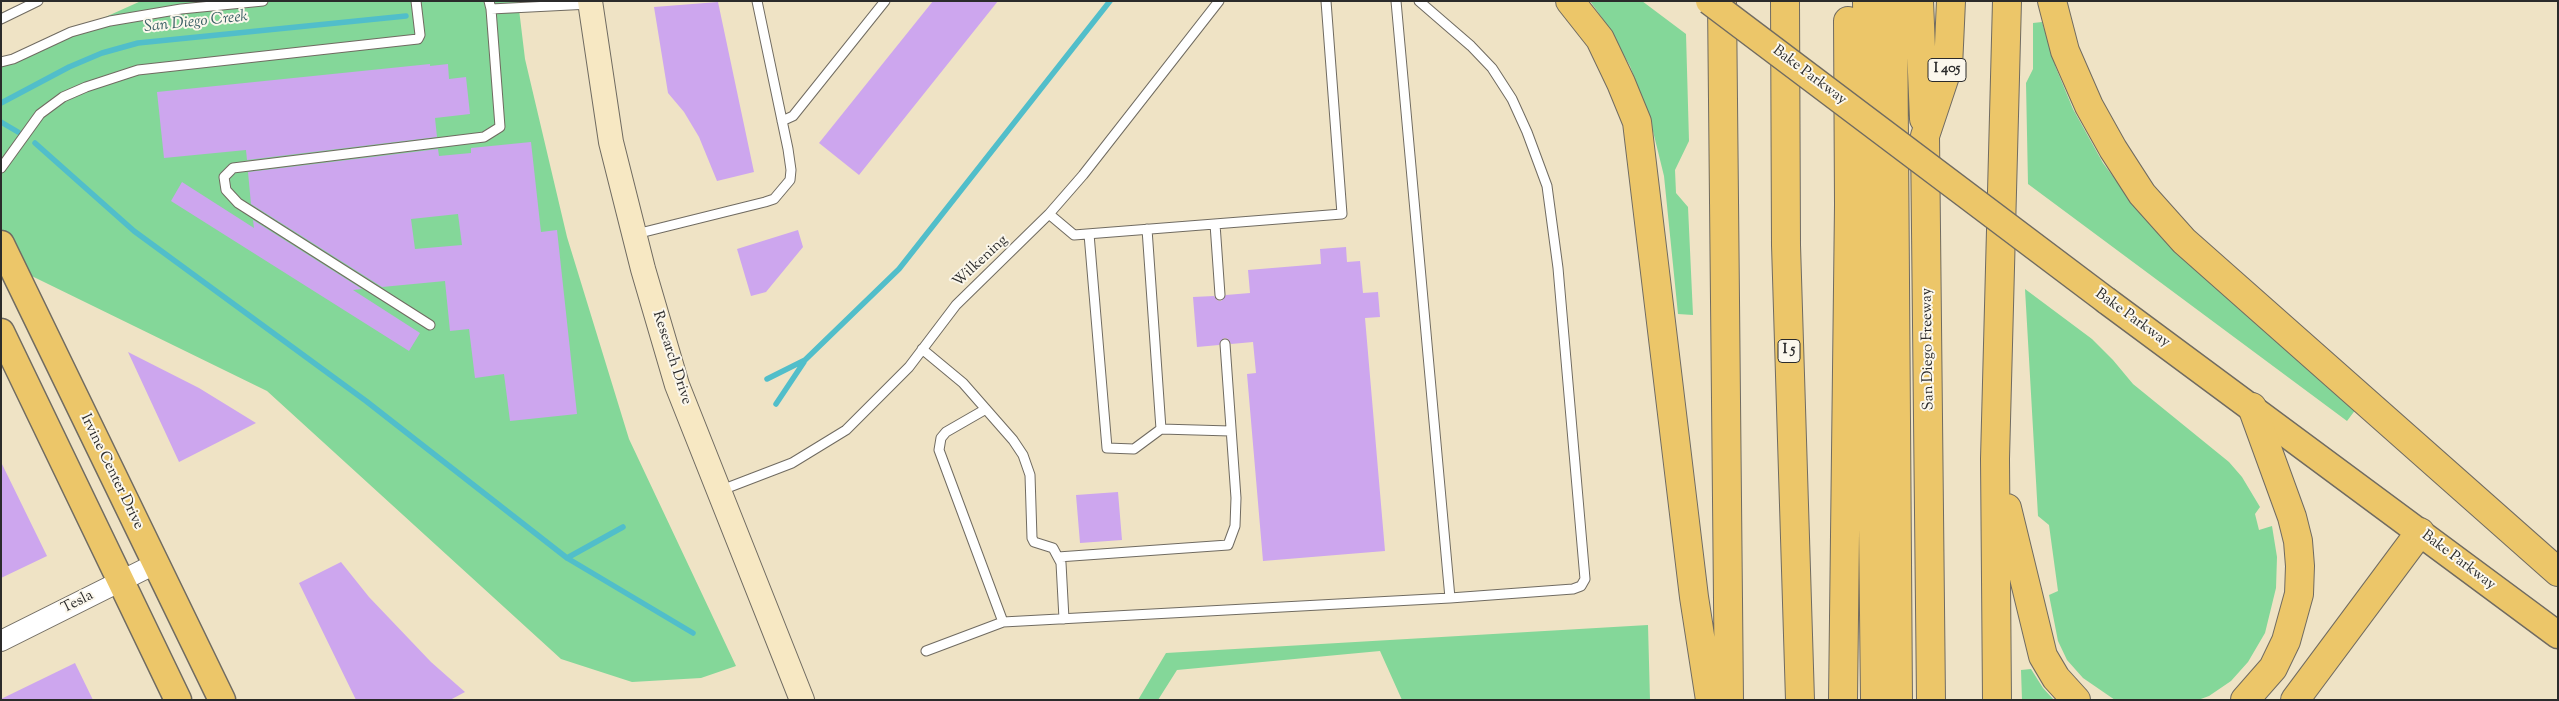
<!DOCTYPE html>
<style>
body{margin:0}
#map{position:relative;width:2559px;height:701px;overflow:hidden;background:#efe3c5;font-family:"Sorts Mill Goudy",serif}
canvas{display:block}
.frame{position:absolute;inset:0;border:2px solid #2b2b2b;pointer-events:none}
</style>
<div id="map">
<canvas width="2559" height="701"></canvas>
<div class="frame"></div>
</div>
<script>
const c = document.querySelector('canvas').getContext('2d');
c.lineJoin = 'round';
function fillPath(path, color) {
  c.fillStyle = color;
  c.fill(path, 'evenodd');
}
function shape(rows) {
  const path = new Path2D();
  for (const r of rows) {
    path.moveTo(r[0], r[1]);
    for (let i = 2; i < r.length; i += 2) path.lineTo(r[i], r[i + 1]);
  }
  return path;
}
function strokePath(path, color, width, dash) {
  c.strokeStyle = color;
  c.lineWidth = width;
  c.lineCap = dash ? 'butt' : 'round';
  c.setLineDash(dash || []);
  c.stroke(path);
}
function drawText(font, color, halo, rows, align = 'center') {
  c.font = font + ' "Sorts Mill Goudy",serif';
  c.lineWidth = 4;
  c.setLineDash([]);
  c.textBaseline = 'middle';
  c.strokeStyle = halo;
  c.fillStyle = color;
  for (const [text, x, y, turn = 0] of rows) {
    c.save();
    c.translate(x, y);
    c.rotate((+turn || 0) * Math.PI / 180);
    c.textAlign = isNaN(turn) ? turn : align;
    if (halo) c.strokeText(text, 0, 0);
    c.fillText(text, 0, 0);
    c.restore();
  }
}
const green = shape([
 [141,1,518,1,525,59,567,237,629,439,736,666,701,678,632,682,561,659,267,391,1,261,1,64],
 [1590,1,1642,1,1686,34,1689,141,1675,170,1676,193,1688,207,1693,315,1678,314,1664,176,1650,119,1630,66,1605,22],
 [2042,22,2056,68,2073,109,2103,163,2132,202,2356,409,2347,421,2028,184,2026,83,2033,69,2033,23],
 [2025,289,2092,339,2113,360,2133,384,2229,462,2242,477,2260,507,2255,514,2259,530,2272,526,2277,557,2276,588,2265,633,2248,662,2231,681,2209,696,2198,700,2115,700,2083,678,2067,660,2058,641,2049,595,2058,591,2049,525,2038,516],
 [1648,625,1650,700,1402,700,1380,651,1177,670,1158,700,1138,700,1166,653],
 [2031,669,2043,688,2054,700,2022,700,2021,670]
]);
const stream = shape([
 [1,103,69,67,102,53,138,43,406,16],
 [1,122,18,132],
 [35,143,134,231,366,401,567,558,693,633],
 [767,379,805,360,899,269,1110,1],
 [776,404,804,362],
 [567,558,623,527]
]);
const building = shape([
 [933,1,998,1,859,175,819,143],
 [718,2,754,172,717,181,699,137,684,112,668,93,654,7],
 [430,64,430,66,448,64,449,79,466,77,470,114,435,118,437,137,247,160,246,150,164,158,157,92],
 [531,142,541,232,557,230,577,414,510,421,504,374,475,378,469,329,450,331,445,281,382,287,251,204,248,172,438,149,439,156,471,153,471,148],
 [458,214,462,245,415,249,411,219],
 [182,182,254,228,253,220,362,289,353,290,420,333,409,351,171,201],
 [798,230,803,247,766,292,751,296,737,249],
 [1346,247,1347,262,1360,261,1363,293,1378,292,1380,317,1365,318,1385,551,1263,561,1247,374,1256,373,1253,342,1231,344,1228,339,1224,338,1219,345,1197,347,1193,297,1214,296,1217,300,1221,301,1226,295,1250,293,1248,270,1321,264,1320,249],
 [128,352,199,388,256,423,179,462],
 [1,462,47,556,1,578],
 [1118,492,1122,540,1080,543,1076,495],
 [341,562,369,597,431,662,465,692,450,700,356,700,299,583],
 [75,663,93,700,1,700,1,699]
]);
const service = shape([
 [489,1,491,9,590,4],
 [1396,1,1450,598,1573,589,1581,586,1585,579,1558,268,1547,186,1527,132,1512,99,1492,68,1471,46,1419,1],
 [1,19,38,1],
 [1,62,13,59,71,32,110,21,181,9,263,1],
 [782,121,793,116,885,1],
 [1,168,40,114,63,97,86,87,138,70,418,39,420,35,416,1],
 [1049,214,1074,235,1342,214,1326,1],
 [1215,224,1220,295],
 [636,234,765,202,774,199,790,180,791,170,788,149,757,1],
 [1089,234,1107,448,1134,449,1161,429,1147,229],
 [430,325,238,203,226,190,224,177,233,168,484,137,500,127,491,9],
 [922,349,963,383,1013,440,1023,455,1030,475,1032,538,1034,542,1053,548,1061,563,1064,619],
 [986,409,946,432,941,438,939,450,1003,622],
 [1161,429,1230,431],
 [719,491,792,463,846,430,909,367,956,305,1049,214,1083,175,1219,1],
 [1058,557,1228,545,1235,526,1236,498,1225,344],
 [926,651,1003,622,1450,598]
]);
const tertiary = shape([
 [1,641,155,564]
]);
const secondary = shape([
 [590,1,611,142,643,269,677,385,802,700]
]);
const primary = shape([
 [1,244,222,700],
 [2107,301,2558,635],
 [1,332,178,700]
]);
const motorway = shape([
 [1570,1,1600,39,1621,83,1637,122,1694,597,1710,700],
 [1722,1,1729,700],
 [1785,1,1786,245,1800,700],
 [1867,1,1875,700],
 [1893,1,1898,700],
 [1919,1,1924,119],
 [2052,1,2065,51,2089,106,2113,149,2142,194,2184,241,2558,572],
 [2007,508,2043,656,2056,678,2076,700],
 [1843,700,1849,205,1848,21],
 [1931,700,1925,136,1948,67,1951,1],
 [1997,700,1995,459,2007,1],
 [2245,700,2273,668,2286,641,2299,594,2300,566,2298,541,2292,517,2252,407],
 [2295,700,2420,532]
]);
const primaryBridge = shape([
 [1709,1,2107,301]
]);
const shields = [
 [1947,70,38],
 [1789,351,22]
];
const shieldNames = [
 ["I 405",1947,70],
 ["I 5",1789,351]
];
const streetNames = [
 ["Bake Parkway",1809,76,37],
 ["Wilkening",981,262,-43],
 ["Bake Parkway",2132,319,36],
 ["San Diego Freeway",1929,349,-91],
 ["Research Drive",671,358,72],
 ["Irvine Center Drive",111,472,64],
 ["Bake Parkway",2458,561,37],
 ["Tesla",78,603,-27]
];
const waterNames = [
 ["San Diego Creek",196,23,-6]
];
fillPath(green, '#84d799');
strokePath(stream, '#51beca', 5.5);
fillPath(building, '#cda6ee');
strokePath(service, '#706b61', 11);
strokePath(tertiary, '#706b61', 22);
strokePath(secondary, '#706b61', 26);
strokePath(primary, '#706b61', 29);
strokePath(motorway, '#706b61', 30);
strokePath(service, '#fff', 9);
strokePath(tertiary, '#fff', 20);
strokePath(secondary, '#f7e8c3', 24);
strokePath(primary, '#ecc669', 26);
strokePath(motorway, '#ecc669', 28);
strokePath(primaryBridge, '#706b61', 29, []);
strokePath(primaryBridge, '#ecc669', 26);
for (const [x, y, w] of shields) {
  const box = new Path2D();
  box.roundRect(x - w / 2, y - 11.5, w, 23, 4);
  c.fillStyle = '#fbf7ec';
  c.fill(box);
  strokePath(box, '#2b2b2b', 1);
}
drawText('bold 14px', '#2b2b2b', null, shieldNames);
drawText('15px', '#2b2b2b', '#fbf7ec', streetNames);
drawText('italic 16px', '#385e63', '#fbf7ec', waterNames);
</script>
